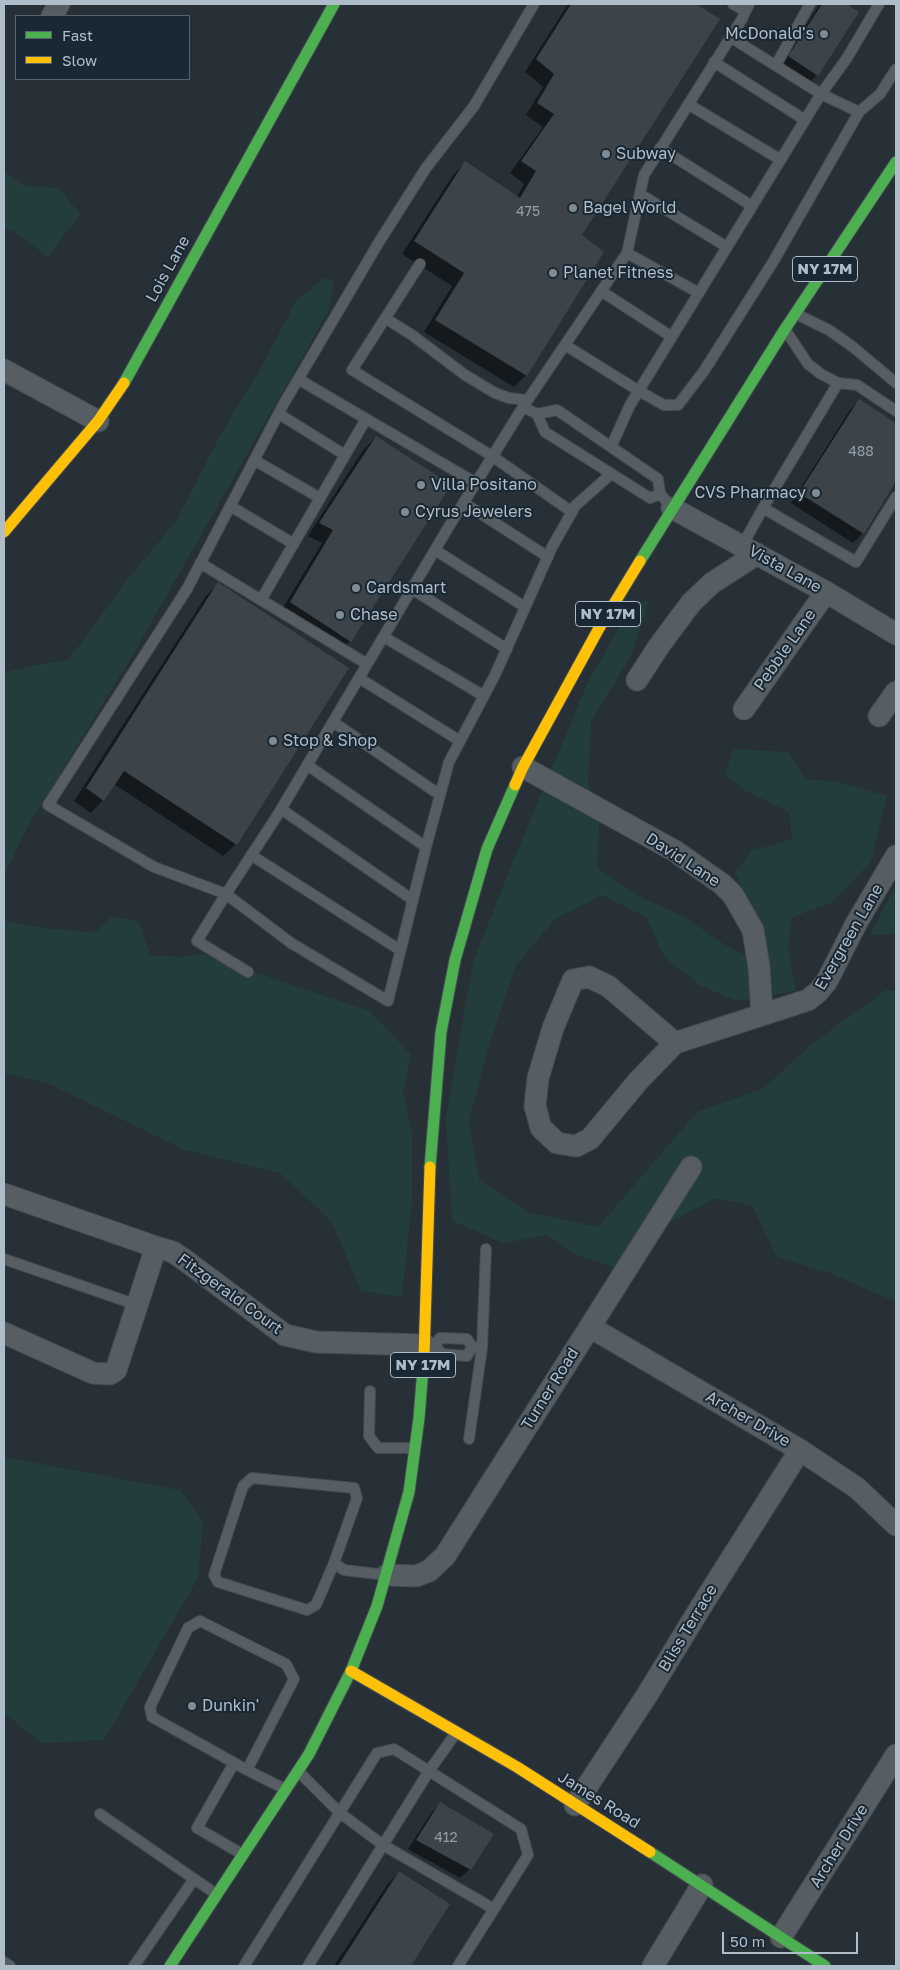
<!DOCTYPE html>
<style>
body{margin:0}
#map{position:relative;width:900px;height:1970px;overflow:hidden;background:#273037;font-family:"Golos Text",sans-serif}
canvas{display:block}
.frame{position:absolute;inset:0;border:5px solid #afbdc9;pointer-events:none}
.legend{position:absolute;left:15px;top:15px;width:175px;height:65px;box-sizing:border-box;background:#192832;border:1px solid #55646e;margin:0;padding:6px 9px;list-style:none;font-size:15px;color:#afbdc9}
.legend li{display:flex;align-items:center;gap:10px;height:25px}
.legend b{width:25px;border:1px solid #55646e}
.scale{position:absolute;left:722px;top:1932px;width:136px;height:22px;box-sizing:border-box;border:2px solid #afbdc9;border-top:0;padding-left:6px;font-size:15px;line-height:18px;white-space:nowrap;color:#afbdc9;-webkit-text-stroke:4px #192832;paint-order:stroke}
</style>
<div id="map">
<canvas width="900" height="1970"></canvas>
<div class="frame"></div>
<ul class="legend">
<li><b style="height:6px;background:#4caf50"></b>Fast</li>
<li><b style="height:6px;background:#ffc107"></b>Slow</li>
</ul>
<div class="scale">50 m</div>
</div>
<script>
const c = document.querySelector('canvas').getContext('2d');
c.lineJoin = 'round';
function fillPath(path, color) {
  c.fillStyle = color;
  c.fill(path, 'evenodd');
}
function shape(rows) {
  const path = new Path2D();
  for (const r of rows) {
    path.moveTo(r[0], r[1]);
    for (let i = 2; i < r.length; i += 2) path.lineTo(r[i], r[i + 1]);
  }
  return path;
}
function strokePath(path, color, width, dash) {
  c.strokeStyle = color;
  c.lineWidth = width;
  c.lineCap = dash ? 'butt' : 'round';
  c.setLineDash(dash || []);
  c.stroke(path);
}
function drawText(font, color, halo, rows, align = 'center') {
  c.font = font + ' "Golos Text",sans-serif';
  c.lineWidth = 4;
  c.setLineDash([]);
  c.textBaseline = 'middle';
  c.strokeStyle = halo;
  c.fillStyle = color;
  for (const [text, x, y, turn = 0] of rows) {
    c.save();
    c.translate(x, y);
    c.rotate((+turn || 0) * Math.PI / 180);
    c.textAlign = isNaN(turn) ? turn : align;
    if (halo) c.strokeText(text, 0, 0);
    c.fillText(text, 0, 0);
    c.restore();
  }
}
const green = shape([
 [4,172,25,186,59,188,80,214,48,257,14,231,4,229],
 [324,278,334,282,328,312,131,658,27,828,4,876,4,674,13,670,69,659,127,580,176,521,223,430,257,375,296,301],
 [649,601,631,656,591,721,588,782,599,823,597,868,646,900,681,915,730,948,763,962,758,917,735,873,751,851,792,839,789,812,744,790,725,775,733,749,788,752,805,779,838,782,887,796,871,862,831,903,792,917,788,947,796,991,737,1001,701,986,665,958,646,917,602,895,555,919,516,965,490,1042,469,1121,479,1179,527,1212,598,1227,697,1112,764,1088,813,1043,886,990,896,991,896,1302,830,1273,777,1257,752,1206,716,1198,666,1224,613,1267,577,1255,547,1235,504,1243,452,1221,446,1118,473,962,514,859,588,682,633,603],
 [896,885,896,934,870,935],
 [112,916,139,922,150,955,182,957,201,954,370,1011,411,1055,403,1092,412,1133,412,1201,402,1297,361,1291,332,1222,280,1173,185,1150,47,1083,4,1073,4,921,45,928,94,933],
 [4,1457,180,1490,203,1521,198,1578,104,1740,41,1743,4,1713]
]);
const shadow = shape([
 [568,4,693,4,718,19,580,236,526,375,514,387,424,332,452,286,402,254,453,175,465,163,517,197,524,184,510,173,543,127,526,115,543,87,525,72],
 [820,4,845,4,858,12,817,75,808,84,780,66],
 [859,401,896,424,896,479,863,533,853,543,791,503,850,410],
 [376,437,350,641,338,653,279,614,322,543,308,536,363,450],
 [218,584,348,669,236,844,223,856,114,784,103,800,91,813,74,801,206,596],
 [440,1804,470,1869,460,1878,408,1849,431,1813],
 [399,1872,448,1904,409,1966,334,1966,387,1885]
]);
const building = shape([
 [571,4,696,4,720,19,582,235,604,252,527,376,435,320,464,273,414,241,465,161,520,198,536,171,521,161,554,114,537,103,554,74,536,59],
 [822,4,847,4,859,12,818,76,788,56],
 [859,399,896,423,896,481,864,534,799,493],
 [376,436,451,485,351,642,290,602,333,530,319,523],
 [218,582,349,668,237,845,124,771,104,801,86,788],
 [440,1802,494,1834,471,1870,416,1840],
 [399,1871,450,1904,411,1966,338,1966]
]);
const lane = shape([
 [534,4,474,106,426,168,379,242,283,405,187,589,48,805,154,867,226,894,277,816,448,528,523,407,537,414,557,410,658,479,660,494,671,506],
 [733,4,745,11],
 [714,62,805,120],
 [776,65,810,4],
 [688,104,781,160],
 [859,112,880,94,896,69],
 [660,148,752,206],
 [640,194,727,247],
 [627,253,699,293],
 [420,264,352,370,492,456,572,512],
 [601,291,672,337],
 [796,314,829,330,853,347,896,383],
 [385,318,412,335,465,375,495,393,509,398,527,400],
 [786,331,808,364,821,374,838,383,857,385,896,411],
 [565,345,639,391,664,405,678,405,704,371,773,262,859,112,821,94,847,58,879,4],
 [298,379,476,483],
 [523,407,627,253,644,175,742,19,749,4],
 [279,414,345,455],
 [537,414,545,432,650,498,660,494],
 [611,447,630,405,821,94,730,37],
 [254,460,320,498],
 [464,503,548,557],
 [230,506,294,544],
 [763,508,838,383],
 [742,546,763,508,856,562,896,497],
 [435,550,525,607],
 [200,563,367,664],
 [412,589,507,649],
 [261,600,366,419],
 [384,637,484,696],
 [359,678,460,741],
 [333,722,440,795],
 [307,765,426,847],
 [281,809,413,900],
 [251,855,400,950],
 [248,972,197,941,226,894,291,943,388,1001,426,847,449,762,495,675,552,547,572,512,575,506,611,474],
 [4,1259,137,1305],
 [428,1345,435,1346,442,1354,467,1356,472,1347],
 [435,1346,440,1338,467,1339,472,1347],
 [472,1347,482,1348,486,1249],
 [370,1391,369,1436,378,1448,414,1448],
 [469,1439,482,1348],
 [252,1478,354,1488,357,1498,334,1563,316,1605,307,1610,218,1582,214,1575,243,1486,252,1478],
 [334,1563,344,1570,386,1575],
 [234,1763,197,1828,242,1854],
 [247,1770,294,1679,286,1664,200,1621,188,1628,150,1707,152,1717,247,1770,285,1789],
 [298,1771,340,1813,383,1845,494,1909],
 [100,1814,216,1894],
 [4,1962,10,1966],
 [134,1966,194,1879],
 [244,1966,377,1753,394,1749,521,1829,528,1855,458,1966],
 [308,1966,429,1771,456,1733]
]);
const street = shape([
 [52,16,59,4],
 [4,370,98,421],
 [672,508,826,592,896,634],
 [637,680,659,646,691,603,712,583,757,554],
 [744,709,826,592],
 [879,716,896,692],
 [523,767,675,851,722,884,733,895,753,930,759,967,762,1014],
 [589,977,608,986,675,1043,639,1080,590,1139,576,1146,557,1143,541,1128,535,1106,538,1078,553,1028,573,980,589,977],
 [675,1043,808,1000,818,992,827,981,857,922,896,856],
 [4,1194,156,1247,116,1370,110,1374,93,1373,4,1333],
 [156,1247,173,1252,186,1261,285,1335,316,1342,425,1345],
 [590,1327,800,1450,857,1488,896,1525],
 [387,1575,416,1576,429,1571,445,1556,691,1167],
 [575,1805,647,1695,702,1605,800,1450],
 [781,1937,896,1755],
 [653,1966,702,1885]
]);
const fast = shape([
 [124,383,334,4],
 [640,561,785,329,896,162],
 [430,1167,441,1032,455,960,487,849,515,785],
 [650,1852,825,1966],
 [170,1966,309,1754,351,1671,377,1606,409,1492,419,1418,424,1356]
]);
const slow = shape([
 [4,532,98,421,124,383],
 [515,785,523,767,598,630,640,561],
 [424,1356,430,1167],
 [351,1671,517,1767,650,1852]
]);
const markers = [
 [824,34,5,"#7f8c96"],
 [606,154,5,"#7f8c96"],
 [573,208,5,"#7f8c96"],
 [553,273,5,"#7f8c96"],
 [421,485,5,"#7f8c96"],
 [816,493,5,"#7f8c96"],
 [405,512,5,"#7f8c96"],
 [356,588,5,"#7f8c96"],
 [340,615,5,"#7f8c96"],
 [273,741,5,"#7f8c96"],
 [192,1706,5,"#7f8c96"]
];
const numberNames = [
 ["475",528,212],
 ["488",861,452],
 ["412",446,1838]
];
const shields = [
 [825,269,65],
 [608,614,65],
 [423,1365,65]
];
const shieldNames = [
 ["NY 17M",825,269],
 ["NY 17M",608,614],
 ["NY 17M",423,1365]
];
const poiNames = [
 ["McDonald's",814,34,"right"],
 ["Subway",616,154],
 ["Bagel World",583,208],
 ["Planet Fitness",563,273],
 ["Villa Positano",431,485],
 ["CVS Pharmacy",806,493,"right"],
 ["Cyrus Jewelers",415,512],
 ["Cardsmart",366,588],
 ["Chase",350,615],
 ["Stop & Shop",283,741],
 ["Dunkin'",202,1706]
];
const streetNames = [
 ["Lois Lane",168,269,-61],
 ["Vista Lane",785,569,29],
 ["Pebble Lane",785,650,-55],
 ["David Lane",683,860,33],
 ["Evergreen Lane",849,937,-60],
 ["Fitzgerald Court",230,1294,36],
 ["Turner Road",550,1389,-58],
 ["Archer Drive",748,1419,30],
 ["Bliss Terrace",688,1628,-59],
 ["James Road",599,1800,32],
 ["Archer Drive",839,1846,-58]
];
fillPath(green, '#233d3c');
fillPath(shadow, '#0007');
fillPath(building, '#3c444a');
strokePath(lane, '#454c51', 12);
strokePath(street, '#454c51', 23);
strokePath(fast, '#454c51', 13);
strokePath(slow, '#454c51', 13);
strokePath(lane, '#565e64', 10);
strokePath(street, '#565e64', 21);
strokePath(fast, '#4caf50', 11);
strokePath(slow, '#ffc107', 11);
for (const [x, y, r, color] of markers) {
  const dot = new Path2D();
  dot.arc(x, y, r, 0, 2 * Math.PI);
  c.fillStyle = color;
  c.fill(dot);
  strokePath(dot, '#192832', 2);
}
drawText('14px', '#929fa9', null, numberNames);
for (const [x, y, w] of shields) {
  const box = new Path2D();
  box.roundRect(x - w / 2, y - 12.5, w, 25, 4);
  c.fillStyle = '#192832';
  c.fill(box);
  strokePath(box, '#afbdc9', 1);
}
drawText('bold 15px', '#afbdc9', null, shieldNames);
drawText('16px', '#afbdc9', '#192832', poiNames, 'left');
drawText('16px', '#afbdc9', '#192832', streetNames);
</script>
